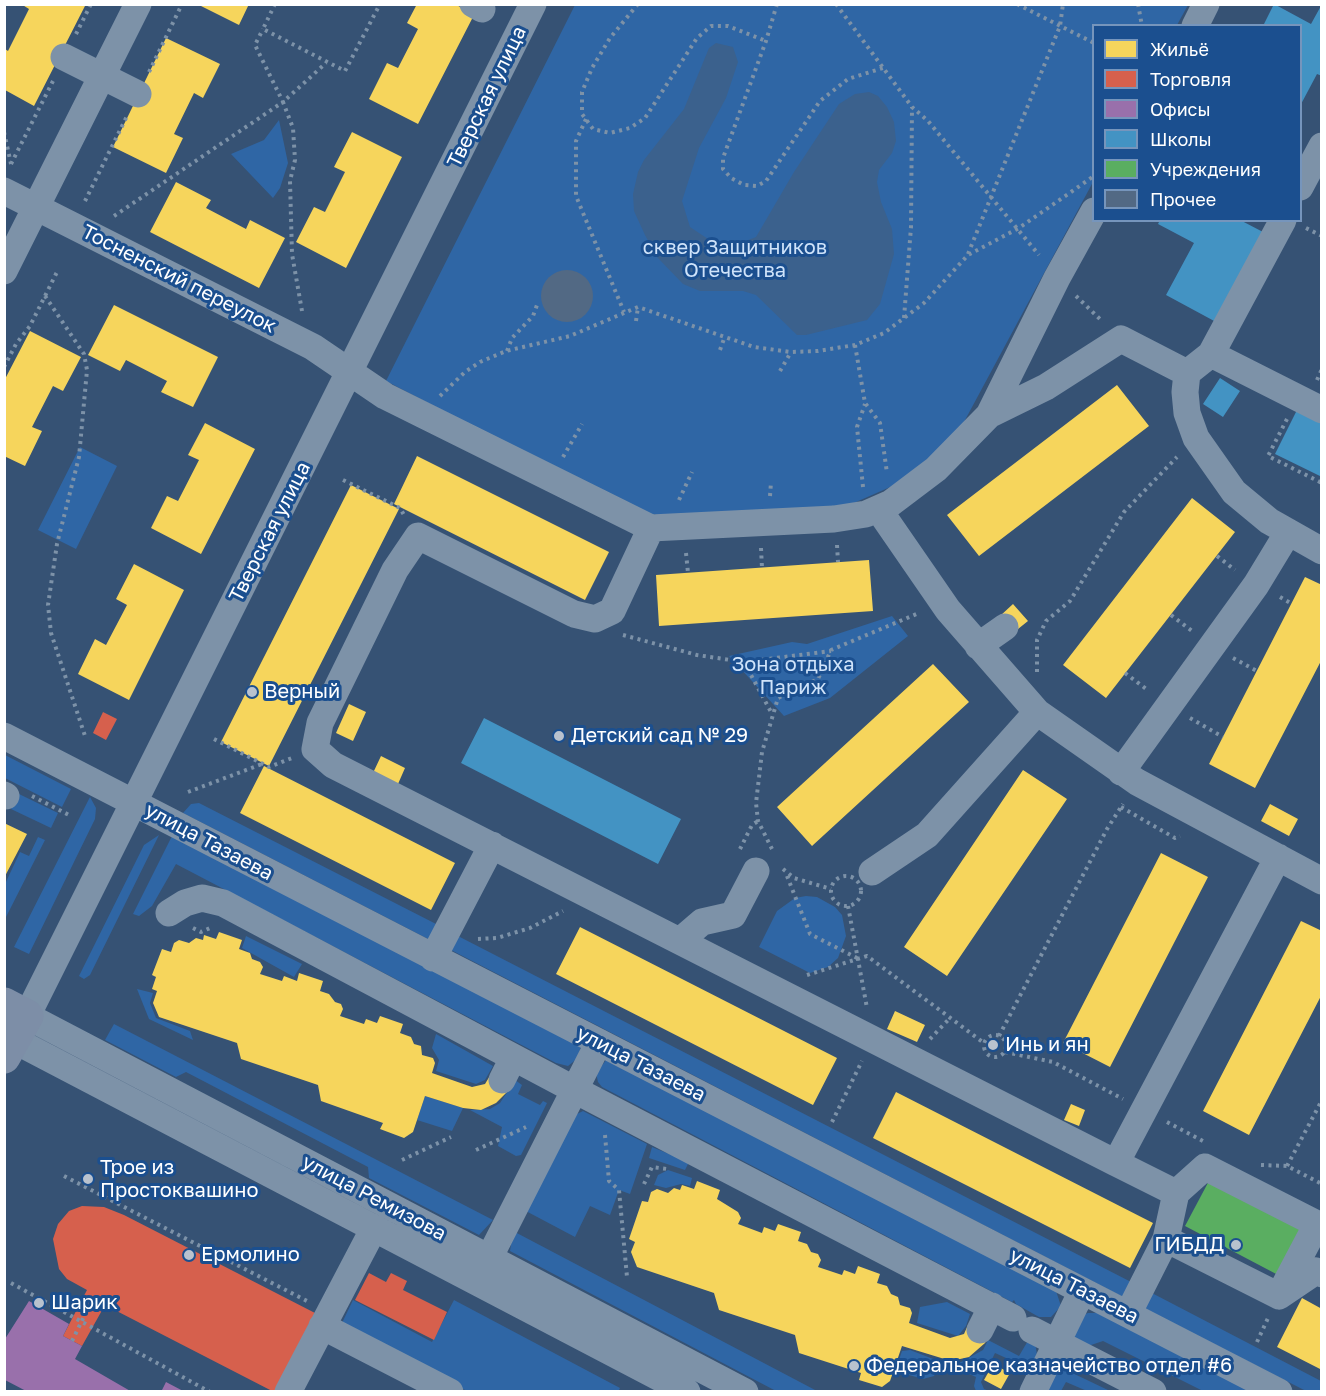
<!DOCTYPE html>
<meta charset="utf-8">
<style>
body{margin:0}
#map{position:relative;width:1326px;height:1396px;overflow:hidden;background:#365274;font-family:"Golos Text",sans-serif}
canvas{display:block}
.frame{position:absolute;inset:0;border:6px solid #fff;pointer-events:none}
.legend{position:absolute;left:1092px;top:24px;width:210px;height:198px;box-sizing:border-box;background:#1b4f8f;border:2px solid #7695bc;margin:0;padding:8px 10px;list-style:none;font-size:18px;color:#fff}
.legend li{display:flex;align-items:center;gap:12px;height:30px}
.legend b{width:30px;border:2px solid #7695bc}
</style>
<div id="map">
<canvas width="1326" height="1396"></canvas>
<div class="frame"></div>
<ul class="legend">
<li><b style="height:16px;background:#f6d55c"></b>Жильё</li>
<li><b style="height:16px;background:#d6604d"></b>Торговля</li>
<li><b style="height:16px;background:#9970ab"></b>Офисы</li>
<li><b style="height:16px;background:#4393c3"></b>Школы</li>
<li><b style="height:16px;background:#5aae61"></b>Учреждения</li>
<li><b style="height:16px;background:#526984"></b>Прочее</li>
</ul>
</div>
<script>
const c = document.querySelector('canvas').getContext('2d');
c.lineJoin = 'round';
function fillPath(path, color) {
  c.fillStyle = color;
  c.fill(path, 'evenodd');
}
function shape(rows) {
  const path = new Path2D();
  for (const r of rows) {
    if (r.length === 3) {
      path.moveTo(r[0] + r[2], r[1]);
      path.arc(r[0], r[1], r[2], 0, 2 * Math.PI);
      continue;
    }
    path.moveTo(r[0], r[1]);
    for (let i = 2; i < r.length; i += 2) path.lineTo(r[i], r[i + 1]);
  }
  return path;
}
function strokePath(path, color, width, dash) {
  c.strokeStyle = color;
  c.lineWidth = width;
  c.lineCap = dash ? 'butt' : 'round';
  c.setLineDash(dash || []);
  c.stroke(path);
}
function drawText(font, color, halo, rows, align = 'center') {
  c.font = font + ' "Golos Text",sans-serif';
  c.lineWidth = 6;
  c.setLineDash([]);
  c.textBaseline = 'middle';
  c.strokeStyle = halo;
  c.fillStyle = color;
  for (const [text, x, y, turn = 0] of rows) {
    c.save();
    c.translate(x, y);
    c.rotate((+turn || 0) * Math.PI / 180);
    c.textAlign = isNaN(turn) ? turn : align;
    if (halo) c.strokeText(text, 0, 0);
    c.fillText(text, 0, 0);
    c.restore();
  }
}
const green = shape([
 [575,5,1188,5,1177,25,1094,26,1093,182,957,435,897,484,847,506,685,519,651,514,621,503,386,381],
 [279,120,288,163,280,188,273,198,231,154,264,140],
 [80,447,117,466,76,549,38,530],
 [892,616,908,636,830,698,784,716,729,656,792,642,807,644],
 [5,755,71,789,62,807,5,778],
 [19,794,58,813,51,828,11,809],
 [90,797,96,808,95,819,29,954,14,947],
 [199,803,440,926,432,941,183,813,191,804],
 [159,835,90,975,84,979,79,976,144,845],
 [172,836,581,1046,578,1058,568,1066,556,1063,176,864,152,906,139,916,133,914],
 [38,837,45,840,5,919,5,884,20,852,29,856],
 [806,896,817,897,835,907,842,915,846,936,838,958,828,967,810,973,759,947,777,911,795,898],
 [456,935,1135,1284,1123,1297,449,949],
 [246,936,302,964,294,977,242,948],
 [137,989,153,993,150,1003,156,1018,190,1031,193,1040,149,1019],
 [114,1024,493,1220,479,1235,369,1178,368,1167,186,1072,176,1077,105,1040],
 [436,1034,493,1066,485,1080,476,1084,436,1071,439,1060,432,1048],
 [607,1059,1056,1291,1061,1306,1051,1317,1039,1317,1016,1304,1014,1300,1012,1302,602,1087,598,1082,596,1073],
 [515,1080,522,1085,518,1094,540,1105,543,1101,547,1103,521,1155,516,1156,498,1146,502,1127,470,1110,490,1109,500,1103],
 [425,1096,463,1108,452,1131,417,1120],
 [583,1111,647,1144,630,1194,619,1190,610,1215,590,1206,575,1237,524,1210,575,1115],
 [652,1147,689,1162,685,1170,649,1158],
 [668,1170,692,1178,690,1186,681,1184,666,1188,654,1185,658,1175],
 [513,1231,817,1391,776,1391,510,1251],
 [1148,1291,1321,1381,1321,1391,1306,1391,1143,1308],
 [353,1300,432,1342,454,1300,620,1388,618,1392,467,1391,346,1329,342,1323],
 [947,1302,970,1314,966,1326,958,1336,917,1323,920,1307],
 [1088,1313,1100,1313,1252,1391,1203,1391,1103,1341,1085,1347,1079,1344,1073,1334,1083,1315],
 [1029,1339,1035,1342,1037,1355,1033,1365,1026,1367,995,1353,981,1382,984,1389,989,1391,976,1391,974,1386,976,1377,942,1362,934,1376,923,1379,895,1371,902,1351,910,1350,941,1362,961,1362,983,1350,988,1340,1019,1356],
 [1059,1367,1066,1370,1110,1391,1087,1391,1066,1382,1061,1391,1045,1392]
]);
const water = shape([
 [716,43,733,47,738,62,726,98,699,148,682,201,690,227,717,245,736,245,756,237,794,172,839,104,855,94,869,92,878,96,887,107,894,122,896,141,892,153,879,170,877,182,881,202,892,229,894,254,880,304,867,320,806,335,797,335,756,295,743,291,700,291,683,284,657,257,645,235,634,211,633,194,638,172,644,160,684,109,709,48]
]);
const homes = shape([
 [21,4,86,4,34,106,5,90,5,49,8,51,29,9],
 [197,4,249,4,239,25],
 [417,4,455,4,474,15,418,124,369,99,387,63,398,68,418,29,407,23],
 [166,38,220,64,203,98,194,93,174,134,183,138,166,173,113,147],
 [352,132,402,157,346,268,296,242,314,207,325,212,345,172,334,167],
 [176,182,211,200,206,208,246,229,250,220,285,238,259,288,150,232],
 [114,305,218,357,193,407,161,392,167,381,126,360,120,371,88,355],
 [30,331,81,357,63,391,53,386,32,427,42,431,25,466,4,456,4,381],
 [1117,385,1149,426,979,556,947,515],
 [205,423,255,449,201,554,151,528,167,496,178,501,199,460,188,455],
 [417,456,609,552,585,600,394,504],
 [351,485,399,509,269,766,221,742],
 [1192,498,1235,532,1106,698,1063,665],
 [869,560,873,611,659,626,656,575],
 [134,564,184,590,129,700,78,674,95,639,106,645,127,605,116,599],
 [1305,577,1322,585,1322,659,1255,788,1209,764],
 [1013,604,1028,621,1013,633,1000,616],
 [933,664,969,702,812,846,777,807],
 [349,704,366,712,353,741,336,733],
 [381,756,405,768,398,784,373,773],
 [264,766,455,863,431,910,240,813],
 [1023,770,1067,799,947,976,904,947],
 [1270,804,1298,819,1289,836,1261,821],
 [4,823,27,834,4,878],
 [1161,853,1208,877,1110,1067,1063,1043],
 [1301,921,1322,931,1322,994,1249,1135,1203,1111],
 [580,927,837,1058,813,1105,556,974],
 [219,932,242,940,239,949,250,953,252,959,260,962,263,967,260,974,282,981,284,976,297,981,299,973,323,981,320,991,329,994,335,1002,341,1004,343,1009,340,1016,364,1024,366,1019,377,1023,380,1016,403,1024,400,1033,411,1037,414,1044,421,1046,422,1055,433,1058,435,1063,432,1073,472,1087,485,1084,491,1074,508,1091,496,1103,481,1110,463,1108,425,1096,413,1132,404,1138,380,1129,383,1123,321,1101,318,1085,241,1059,237,1043,159,1017,153,1003,157,991,152,989,156,977,152,975,162,949,171,952,174,943,179,940,189,943,196,938,203,940,204,935,216,939],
 [895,1011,925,1025,917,1042,887,1029],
 [896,1092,1153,1223,1130,1268,873,1138],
 [1071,1104,1085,1110,1079,1126,1064,1120],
 [697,1181,720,1190,717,1199,738,1212,741,1218,738,1224,762,1233,764,1227,775,1231,778,1224,801,1232,798,1241,807,1244,811,1252,818,1254,821,1260,818,1267,842,1275,844,1270,855,1274,858,1266,880,1274,877,1283,887,1286,891,1294,898,1297,900,1305,910,1308,912,1313,909,1323,950,1338,964,1334,968,1325,989,1335,985,1343,969,1357,951,1361,902,1346,890,1381,882,1387,859,1380,861,1373,799,1353,795,1335,719,1310,714,1293,637,1267,631,1252,635,1242,629,1239,642,1201,648,1202,651,1192,657,1189,668,1193,674,1188,680,1190,682,1185,694,1189],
 [1302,1298,1322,1309,1322,1370,1277,1347],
 [993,1364,1010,1373,1001,1389,984,1380]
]);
const shops = shape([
 [103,712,117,719,106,740,93,733],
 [82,1206,104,1207,124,1215,315,1313,274,1392,105,1305,82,1346,63,1336,87,1290,67,1279,59,1269,53,1239,58,1224,69,1211],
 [369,1273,386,1282,391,1273,407,1281,403,1290,447,1312,434,1340,355,1300]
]);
const offices = shape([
 [29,1301,69,1324,63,1336,82,1346,75,1359,132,1392,28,1392,5,1380,5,1339],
 [166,1382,185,1392,161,1392]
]);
const schools = shape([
 [1274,4,1311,24,1322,4,1322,76,1317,74,1300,106,1300,26,1263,26],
 [1160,220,1240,220,1263,232,1216,322,1166,295,1194,243,1158,224],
 [1220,378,1240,391,1223,417,1203,404],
 [1297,410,1322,422,1322,477,1275,454],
 [484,718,681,819,658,864,461,763]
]);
const public = shape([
 [1210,1179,1305,1229,1280,1276,1185,1226]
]);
const building = shape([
 [567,296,26]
]);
const path = shape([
 [275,4,263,29,345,71,380,4],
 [638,4,610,38,592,68,582,92,582,114,593,129,610,133,630,128,645,118,697,38,711,26,728,26,766,41],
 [777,4,766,41,723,158,723,169,731,178,744,185,757,186,766,181,820,101,848,79,883,68],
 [836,4,912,107,928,121,1039,255],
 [1017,4,1094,43],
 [1138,4,1142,26],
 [76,34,91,4],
 [149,72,182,4],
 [586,119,576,141,576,196,624,312],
 [4,132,11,164],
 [11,164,54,79],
 [85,201,127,116],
 [114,216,283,102,255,45,263,29],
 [1306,228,1322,236],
 [968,254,1060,26,1063,4],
 [45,296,84,354,87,370,79,457,57,544,48,605,51,633,85,736],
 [1076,296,1103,322],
 [302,311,292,254,290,181,295,160,293,128,283,102,326,63],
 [904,318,911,227,912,107],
 [636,321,638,307],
 [855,345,865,403,880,423,887,473],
 [720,350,725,336],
 [507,351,512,338,533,316,537,305],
 [4,367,16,344,30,326,58,270],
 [780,371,791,352],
 [1317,380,1322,369],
 [440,396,465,372,480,362,506,351,570,336,638,307,754,347,791,352,818,351,855,345,884,333,924,303,968,255,1019,228,1094,176],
 [1287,419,1268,456,1322,483],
 [563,457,582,424],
 [343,480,400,508,404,515],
 [863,487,857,427,865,404],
 [770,496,771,482],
 [679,500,692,472],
 [837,545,838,562],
 [761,548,762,568],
 [686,553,688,573],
 [1217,556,1235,570],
 [1280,597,1292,604],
 [1171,615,1192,631],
 [623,635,697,655,744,662,831,651],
 [1233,658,1257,671],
 [744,662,771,712],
 [1037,672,1037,640,1046,621,1070,601,1124,512,1177,457],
 [1125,673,1149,691],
 [1190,718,1223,737],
 [214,739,269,767,292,758],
 [188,792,262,764],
 [32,796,69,815],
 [1121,807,1175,838,1180,836],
 [740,849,752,825,758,821],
 [772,849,758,821,756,803,762,752,778,698,818,679,831,650,919,613],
 [783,869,794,878,831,889],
 [787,876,810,934,857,958],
 [846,891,15],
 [848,906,867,1008],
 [193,928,201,932,210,928],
 [478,939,497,938,530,928,563,911],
 [807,975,867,956,984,1043],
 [995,1046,11],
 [999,1036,1107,829,1123,804],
 [930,1039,949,1019],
 [1005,1052,1053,1062,1123,1099],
 [832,1122,862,1061],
 [1167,1122,1203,1141],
 [605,1135,609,1181,619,1190,627,1277],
 [476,1150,526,1127],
 [402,1160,451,1137],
 [1261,1165,1287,1166,1322,1184],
 [1287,1166,1322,1100],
 [64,1176,307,1301],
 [644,1184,652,1167,667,1169],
 [11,1283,210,1392],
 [72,1341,93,1298],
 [1257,1342,1268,1318]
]);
const minor = shape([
 [473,4,482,9],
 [533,4,27,1016,745,1392],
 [1195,26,1206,4],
 [64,57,138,94],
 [1300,187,1322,146],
 [4,191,313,347,385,396,651,528,834,519,866,514,891,503,936,469,989,415,1057,278,1094,211],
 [1283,220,1211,354,1187,373,1185,392,1187,413,1196,438,1234,492,1269,521,1322,551],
 [4,271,138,4],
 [1211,354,1322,410],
 [989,415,1046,387,1121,339,1187,373],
 [879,510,948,610,1037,712,1137,782,1322,881],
 [651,528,612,611,595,619,574,614,418,536,395,570,320,723,315,749,333,765,1116,1163,1278,857],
 [978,646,1005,627],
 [4,736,1279,1392],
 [1121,772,1256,585,1287,534],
 [4,795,6,796],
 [872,872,927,835,1037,712],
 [169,913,185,903,202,898,223,903,575,1090,1013,1318],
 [681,940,702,922,733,915,756,871],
 [433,958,492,845],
 [14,1040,687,1392],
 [502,1080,513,1058],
 [1116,1163,1176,1193,1166,1239,1128,1314],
 [1176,1193,1205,1167,1317,1224,1279,1296],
 [1166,1239,1279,1296,1316,1271,1322,1274],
 [481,1274,599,1042],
 [322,1326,450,1392],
 [980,1330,992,1306],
 [1032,1330,1153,1392],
 [288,1392,374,1228],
 [1033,1392,1082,1291]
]);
const major = shape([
 [4,1004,27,1016,4,1057]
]);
const markers = [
 [252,692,6,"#b9c2ce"],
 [559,736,6,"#b9c2ce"],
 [993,1045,6,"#b9c2ce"],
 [88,1179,6,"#b9c2ce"],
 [1236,1245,6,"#b9c2ce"],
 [189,1255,6,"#b9c2ce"],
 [39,1303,6,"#b9c2ce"],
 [854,1366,6,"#b9c2ce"]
];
const streetNames = [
 ["Тверская улица",487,97,-64],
 ["Тосненский переулок",179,279,27],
 ["Тверская улица",270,532,-63],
 ["улица Тазаева",209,842,28],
 ["улица Тазаева",641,1064,27],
 ["улица Ремизова",374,1198,28],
 ["улица Тазаева",1074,1286,27]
];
const parkNames = [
 ["сквер Защитников",735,248],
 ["Отечества",735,271],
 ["Зона отдыха",793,665],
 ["Париж",793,688]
];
const poiNames = [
 ["Верный",264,692],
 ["Детский сад № 29",571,736],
 ["Инь и ян",1005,1045],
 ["Трое из",100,1168],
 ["Простоквашино",100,1191],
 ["ГИБДД",1224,1245,"right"],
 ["Ермолино",201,1255],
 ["Шарик",51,1303],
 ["Федеральное казначейство отдел #6",866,1366]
];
fillPath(green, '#2f66a5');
fillPath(water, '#3b618d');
fillPath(homes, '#f6d55c');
fillPath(shops, '#d6604d');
fillPath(offices, '#9970ab');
fillPath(schools, '#4393c3');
fillPath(public, '#5aae61');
fillPath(building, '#526984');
strokePath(path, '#7d92a8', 4, [3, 4.5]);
strokePath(minor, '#7d92a8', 27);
strokePath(major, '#7d8ea7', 33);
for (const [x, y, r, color] of markers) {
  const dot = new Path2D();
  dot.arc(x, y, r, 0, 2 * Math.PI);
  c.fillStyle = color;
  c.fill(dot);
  strokePath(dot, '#1b4f8f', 2);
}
drawText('20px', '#fff', '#1b4f8f', streetNames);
drawText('20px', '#cfe3fa', '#1b4f8f', parkNames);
drawText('20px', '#fff', '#1b4f8f', poiNames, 'left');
</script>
